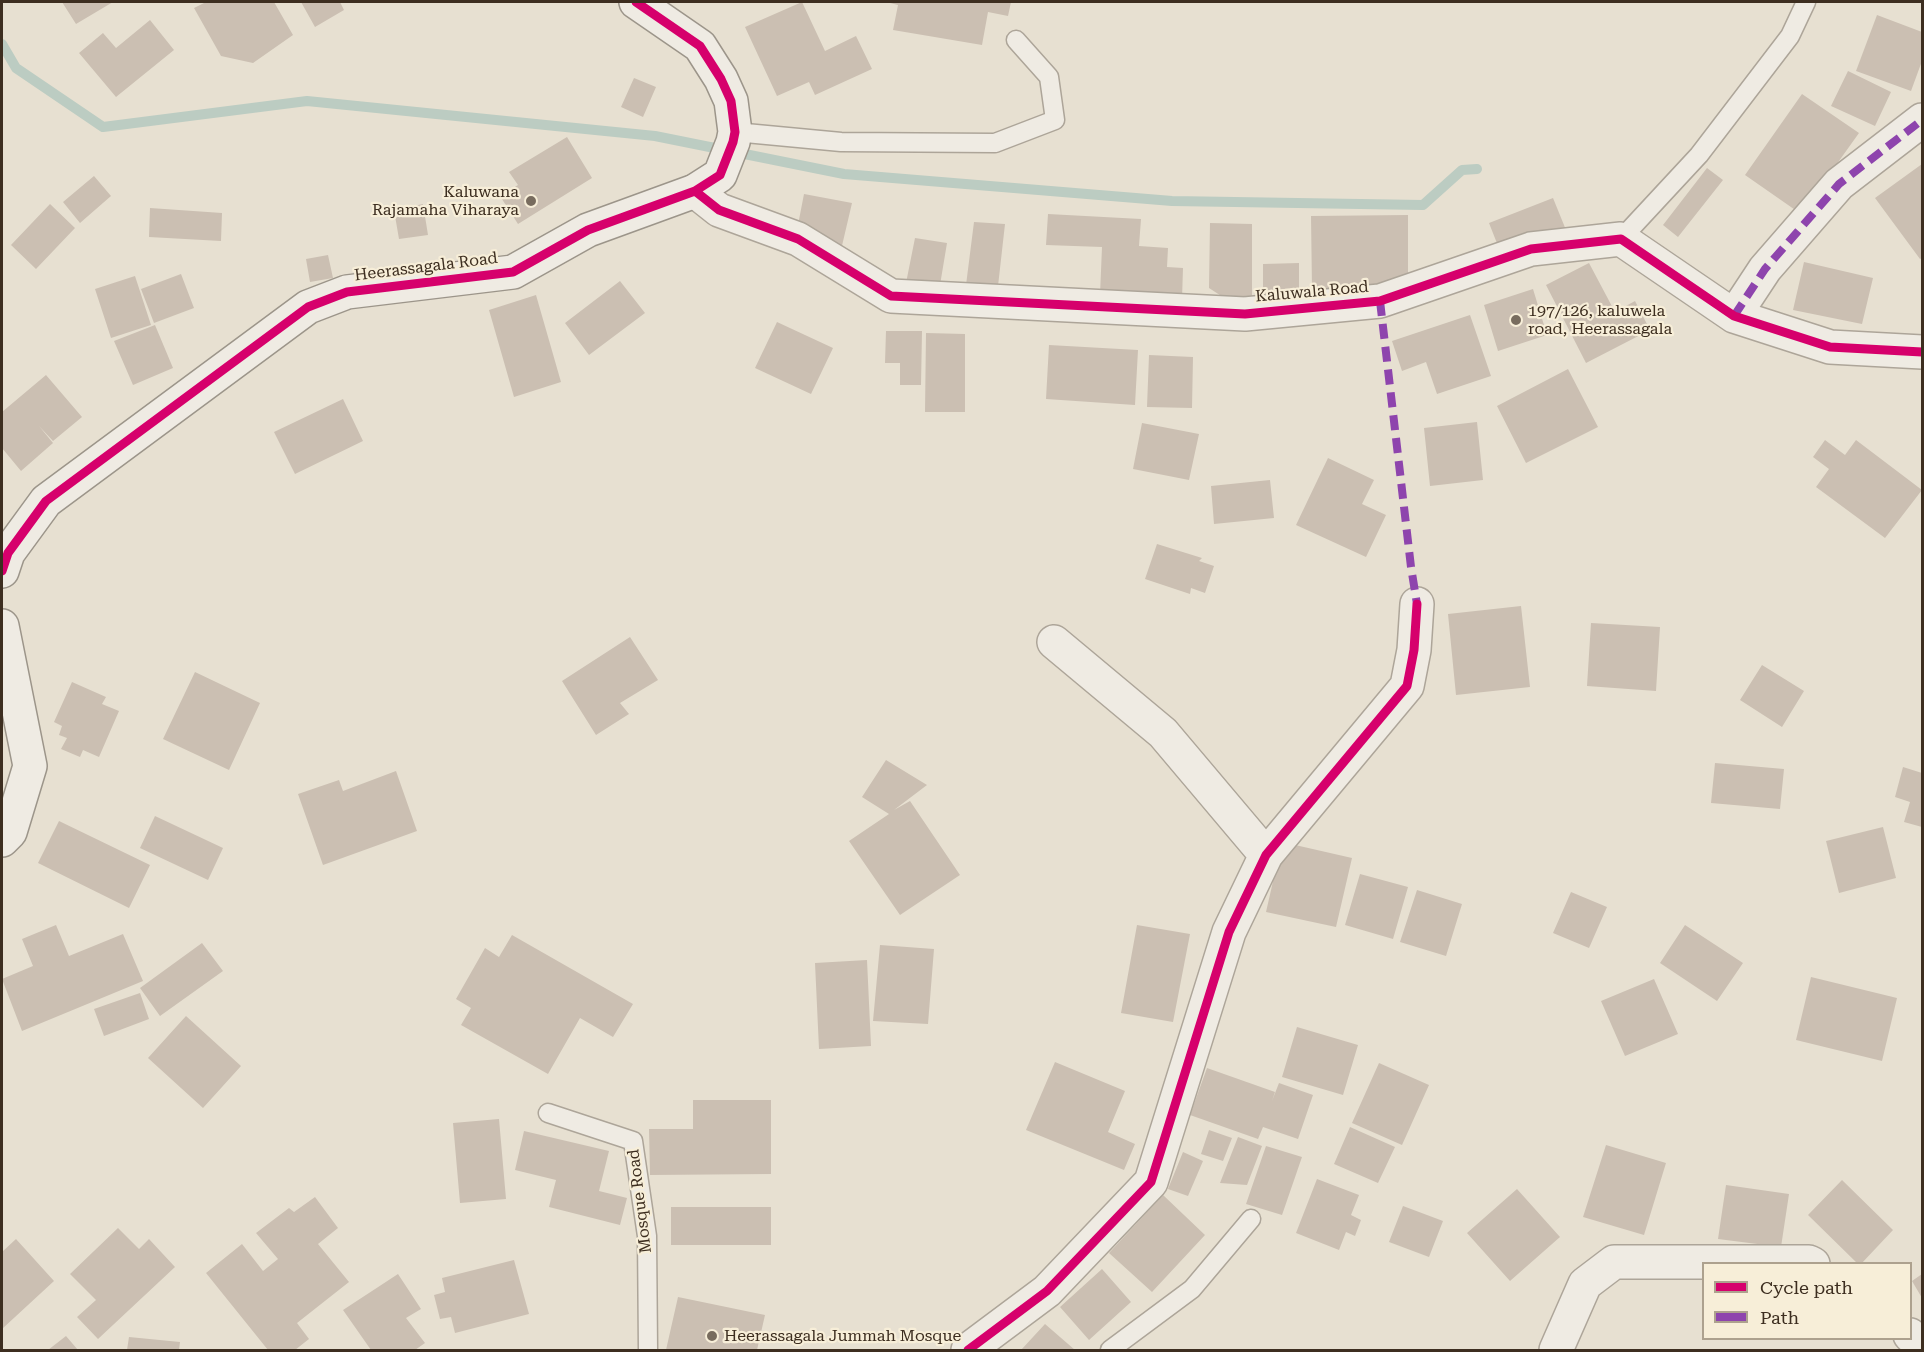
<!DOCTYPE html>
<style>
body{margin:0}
#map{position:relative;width:1924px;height:1352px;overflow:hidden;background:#e7e0d1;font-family:"Roboto Serif",serif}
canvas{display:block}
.frame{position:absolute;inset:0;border:3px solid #3d2e20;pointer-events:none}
.legend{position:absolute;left:1702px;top:1262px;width:210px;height:78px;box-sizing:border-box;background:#f7eed8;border:2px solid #ada18e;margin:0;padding:8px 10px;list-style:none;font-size:18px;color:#3d2e20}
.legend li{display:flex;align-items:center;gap:12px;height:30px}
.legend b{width:30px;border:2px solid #ada18e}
</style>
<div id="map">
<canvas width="1924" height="1352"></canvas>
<div class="frame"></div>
<ul class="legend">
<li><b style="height:8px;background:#d6006c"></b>Cycle path</li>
<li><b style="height:8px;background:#8e44ad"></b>Path</li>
</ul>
</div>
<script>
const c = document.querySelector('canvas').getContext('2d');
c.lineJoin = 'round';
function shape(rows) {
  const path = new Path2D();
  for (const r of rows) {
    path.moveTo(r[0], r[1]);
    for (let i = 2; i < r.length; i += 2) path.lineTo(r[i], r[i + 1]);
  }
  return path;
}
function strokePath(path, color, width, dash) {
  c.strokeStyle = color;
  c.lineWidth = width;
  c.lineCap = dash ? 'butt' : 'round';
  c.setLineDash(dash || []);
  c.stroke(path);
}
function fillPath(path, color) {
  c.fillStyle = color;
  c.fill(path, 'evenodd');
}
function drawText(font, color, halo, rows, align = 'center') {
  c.font = font + ' "Roboto Serif",serif';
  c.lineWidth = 4.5;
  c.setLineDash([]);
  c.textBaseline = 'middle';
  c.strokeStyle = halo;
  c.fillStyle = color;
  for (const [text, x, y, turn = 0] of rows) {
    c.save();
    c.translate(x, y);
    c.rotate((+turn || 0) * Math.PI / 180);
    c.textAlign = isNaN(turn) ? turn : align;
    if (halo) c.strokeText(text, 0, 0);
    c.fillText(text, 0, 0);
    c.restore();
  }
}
const stream = shape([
 [2,44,16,68,103,127,307,101,655,136,844,174,1172,201,1423,205,1462,170,1477,169]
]);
const building = shape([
 [62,2,113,2,76,24],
 [206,2,274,2,293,35,253,63,221,56,194,8],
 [301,2,340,2,344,10,315,27],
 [802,2,825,51,856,36,872,69,815,95,809,82,777,96,745,27],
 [886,2,1011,2,1008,16,988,12,982,45,893,30,898,5],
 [1877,15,1922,32,1922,61,1911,91,1856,71],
 [150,20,174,50,116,97,79,53,103,33,116,48],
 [1848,71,1891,92,1875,126,1831,106],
 [634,78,656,87,643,117,621,107],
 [1802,94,1859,133,1801,214,1745,175],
 [567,137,592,178,518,224,500,196,518,185,509,172],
 [1922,164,1922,258,1920,259,1875,198],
 [1707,168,1723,180,1678,237,1663,225],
 [94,176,111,196,80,223,63,202],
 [804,194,852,203,841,250,797,230],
 [1553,198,1566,230,1502,256,1489,223],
 [50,204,75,228,36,269,11,245],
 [423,204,428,235,399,239,394,210],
 [150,208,222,213,221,241,149,237],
 [1048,214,1141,219,1139,246,1168,248,1167,267,1183,268,1182,299,1100,295,1102,247,1046,245],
 [1408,215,1408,288,1312,289,1311,216],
 [974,222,1005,224,997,295,965,293],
 [1210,223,1252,224,1252,301,1229,301,1209,288],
 [915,238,947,243,939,291,905,288],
 [328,255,333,278,310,282,306,259],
 [1804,262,1873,278,1862,324,1793,310],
 [1299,263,1299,303,1263,304,1263,264],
 [1589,263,1615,312,1635,301,1650,330,1586,363,1546,285],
 [181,274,194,308,154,323,141,289],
 [135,276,151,325,111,338,95,289],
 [620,281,645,313,589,355,565,323],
 [1533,289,1547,335,1498,351,1484,305],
 [536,295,561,382,514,397,489,310],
 [1470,315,1491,376,1437,394,1426,362,1402,371,1392,341],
 [777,322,833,348,811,394,755,368],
 [155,325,173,368,133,385,114,341],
 [886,331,922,331,921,385,900,385,900,363,885,363],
 [926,333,965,334,965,412,925,412],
 [1049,345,1138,350,1135,405,1046,399],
 [1149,355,1193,357,1192,408,1147,407],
 [1568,369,1598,427,1526,463,1497,406],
 [46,375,82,417,53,441,39,426,53,443,21,471,2,448,2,412],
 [343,399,363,441,295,474,274,432],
 [1477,422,1483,480,1430,486,1424,428],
 [1142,423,1199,434,1189,480,1133,469],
 [1825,440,1845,455,1856,440,1922,490,1885,538,1816,487,1829,469,1813,457],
 [1328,458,1374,480,1362,504,1386,515,1366,557,1296,525],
 [1270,480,1274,518,1214,524,1211,486],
 [1157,544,1202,558,1199,561,1214,566,1205,593,1191,588,1190,594,1145,579],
 [1521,606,1530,687,1456,695,1448,614],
 [1591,623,1660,627,1656,691,1587,686],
 [630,637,658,680,620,703,629,714,596,735,562,681],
 [1762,665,1804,691,1782,727,1740,700],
 [195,672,260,703,229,770,163,739],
 [72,682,106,697,102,704,119,711,99,757,83,750,80,757,61,749,67,738,59,735,62,726,54,722],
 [886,760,927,785,894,810,910,801,960,875,900,915,849,841,889,814,862,797],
 [1715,763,1784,769,1780,809,1711,803],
 [1903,767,1922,773,1922,827,1904,822,1910,802,1895,797],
 [396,771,417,831,323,865,298,794,339,780,343,791],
 [155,816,223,848,208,880,140,848],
 [59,821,150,865,129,908,38,863],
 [1883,827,1896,878,1839,893,1826,841],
 [1282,842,1352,858,1336,927,1266,912],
 [1360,874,1408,887,1393,939,1345,925],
 [1417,890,1462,904,1446,956,1400,942],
 [1571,892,1607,907,1589,948,1553,933],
 [56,925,69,956,123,934,143,981,22,1031,2,979,33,966,22,939],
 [1137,925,1190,934,1173,1022,1121,1013],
 [1685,925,1743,963,1717,1001,1660,963],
 [512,935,633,1004,613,1037,580,1018,548,1074,461,1025,471,1008,456,999,485,948,499,957],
 [202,943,223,971,160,1016,140,988],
 [880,945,934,949,928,1024,873,1021],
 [867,960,871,1046,819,1049,815,963],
 [1811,977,1897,998,1882,1061,1796,1040],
 [1654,979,1678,1034,1625,1056,1601,1001],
 [140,993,149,1019,104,1036,94,1009],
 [186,1016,241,1066,203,1108,148,1058],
 [1297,1027,1358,1045,1343,1095,1282,1077],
 [1055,1062,1125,1091,1108,1132,1135,1144,1124,1170,1026,1130],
 [1379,1063,1429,1085,1402,1145,1352,1123],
 [1207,1068,1275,1092,1272,1101,1279,1083,1313,1095,1298,1139,1263,1127,1258,1139,1190,1115],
 [693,1100,771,1100,771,1174,650,1175,649,1129,693,1129],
 [499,1119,506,1199,460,1203,453,1123],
 [1350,1127,1395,1147,1378,1183,1334,1164],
 [1209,1130,1232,1138,1223,1161,1201,1154],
 [524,1131,609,1151,599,1191,627,1198,620,1225,549,1207,556,1180,515,1170],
 [1238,1137,1262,1146,1247,1185,1220,1183],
 [1606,1145,1666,1163,1644,1235,1583,1217],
 [1266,1146,1302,1157,1282,1215,1246,1204],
 [1183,1152,1203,1161,1188,1196,1168,1189],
 [1317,1179,1359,1195,1351,1215,1361,1220,1355,1236,1346,1232,1339,1250,1296,1233],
 [1842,1180,1893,1230,1861,1264,1858,1264,1808,1215],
 [1726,1185,1789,1194,1781,1247,1718,1239],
 [1517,1189,1560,1237,1510,1281,1467,1233],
 [1163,1195,1205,1235,1152,1292,1109,1253],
 [315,1197,338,1228,318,1244,349,1282,297,1323,309,1339,295,1350,268,1350,206,1273,242,1244,263,1271,278,1259,256,1233,289,1208,294,1212],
 [1403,1206,1443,1221,1429,1257,1389,1242],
 [671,1207,771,1207,771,1245,671,1245],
 [118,1228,139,1249,149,1239,175,1267,98,1339,77,1317,96,1300,70,1274],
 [16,1239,54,1281,2,1329,2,1252],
 [514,1260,529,1314,455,1333,451,1317,440,1319,434,1295,445,1292,442,1278],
 [1102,1269,1131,1302,1089,1340,1060,1307],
 [398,1274,421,1309,406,1318,425,1343,415,1350,371,1350,343,1310],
 [1922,1274,1922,1298,1912,1281],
 [678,1297,765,1315,757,1350,666,1350],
 [1045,1324,1075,1350,1021,1350],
 [66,1336,78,1350,48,1350],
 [129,1337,180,1342,179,1350,127,1350]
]);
const lane = shape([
 [735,132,841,142,995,143,1055,120,1049,77,1016,40],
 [1621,239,1699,155,1790,36,1806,2],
 [548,1113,633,1141,647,1236,648,1350],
 [1110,1350,1192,1289,1251,1219]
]);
const street = shape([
 [695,191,719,210,798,239,891,296,1245,314,1380,301,1531,249,1621,239,1734,316,1830,347,1922,352],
 [1734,316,1765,269,1839,184,1922,120],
 [1054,642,1163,733,1266,855],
 [1910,1335,1922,1347],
 [968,1350,1047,1291,1151,1182,1229,932,1266,855,1407,686,1414,650,1417,604],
 [1556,1350,1585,1284,1614,1262,1809,1262,1813,1264]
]);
const secondary = shape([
 [2,571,8,553,46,501,308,307,347,292,513,272,588,230,695,191,720,175,733,142,735,132,731,101,721,79,700,46,636,2],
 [2,626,30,766,10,832,2,840]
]);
const quiet = shape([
 [1380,301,1411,567,1417,604],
 [1734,316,1765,269,1839,184,1922,120]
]);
const cycleway = shape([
 [695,191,719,210,798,239,891,296,1245,314,1380,301,1531,249,1621,239,1734,316,1830,347,1922,352],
 [2,571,8,553,46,501,308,307,347,292,513,272,588,230,695,191,720,175,733,142,735,132,731,101,721,79,700,46,636,2],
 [968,1350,1047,1291,1151,1182,1229,932,1266,855,1407,686,1414,650,1417,604]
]);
const markers = [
 [531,201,6,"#786c5e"],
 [1516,320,6,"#786c5e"],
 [712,1336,6,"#786c5e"]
];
const poiNames = [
 ["Kaluwana",519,192,"right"],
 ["Rajamaha Viharaya",519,210,"right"],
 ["197/126, kaluwela",1528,311],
 ["road, Heerassagala",1528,329],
 ["Heerassagala Jummah Mosque",724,1336]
];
const streetNames = [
 ["Heerassagala Road",426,267,-7],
 ["Kaluwala Road",1312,292,-5],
 ["Mosque Road",640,1201,-97]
];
strokePath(stream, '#bcccc2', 10);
fillPath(building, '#cbbfb2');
strokePath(lane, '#ada599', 21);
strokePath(street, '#ada599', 36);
strokePath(secondary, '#9c958a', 36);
strokePath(lane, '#efebe3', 18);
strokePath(street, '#efebe3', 33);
strokePath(secondary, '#efebe3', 33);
strokePath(quiet, '#8e44ad', 8, [15, 8]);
strokePath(cycleway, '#d6006c', 9);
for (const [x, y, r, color] of markers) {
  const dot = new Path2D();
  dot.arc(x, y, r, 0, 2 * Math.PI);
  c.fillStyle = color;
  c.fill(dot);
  strokePath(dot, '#f7eed8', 2);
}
drawText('16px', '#3d2e20', '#f7eed8', poiNames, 'left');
drawText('16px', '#3d2e20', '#f7eed8', streetNames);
</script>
